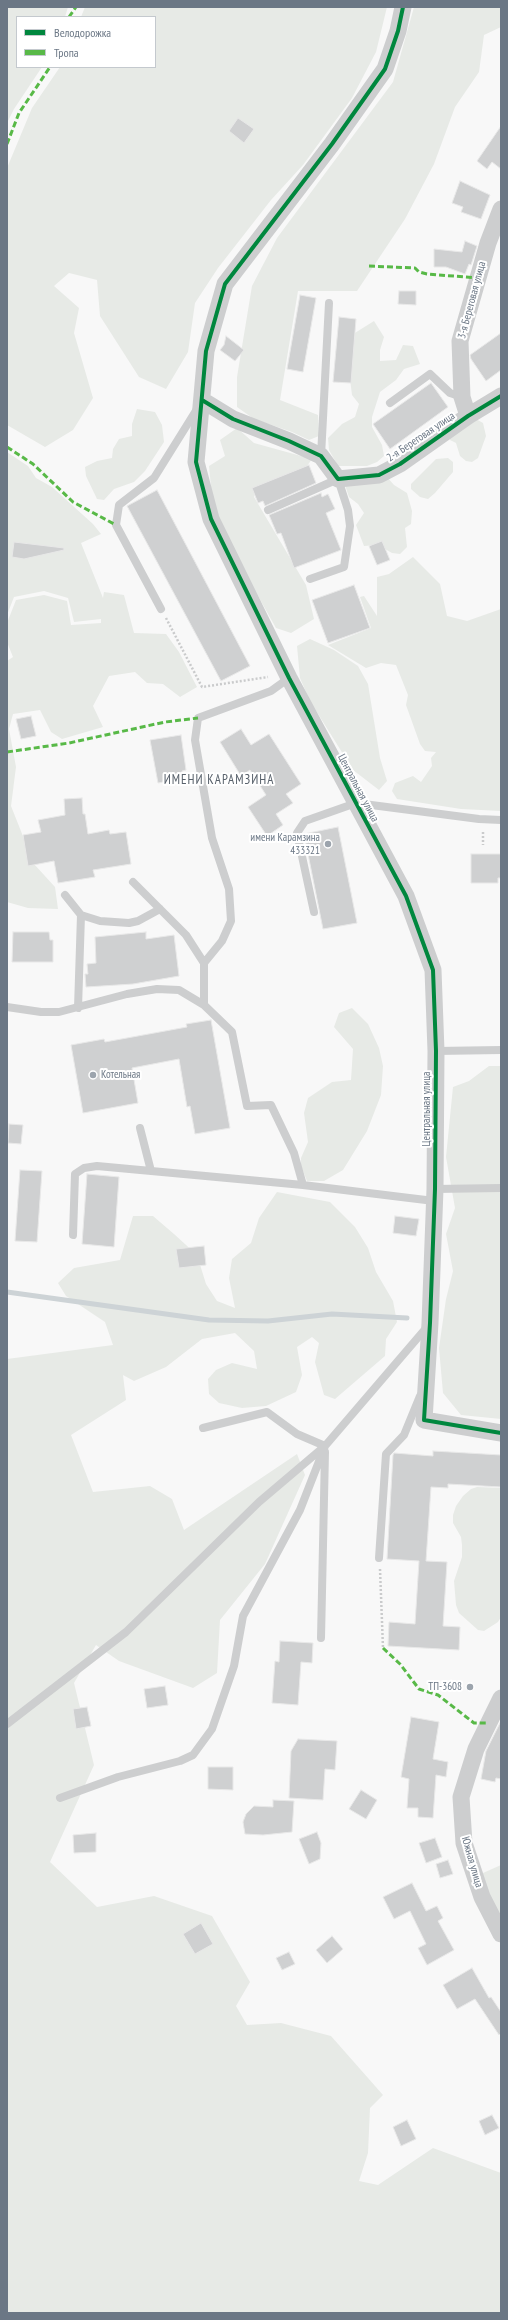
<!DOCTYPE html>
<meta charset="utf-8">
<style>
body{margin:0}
#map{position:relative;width:508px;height:2320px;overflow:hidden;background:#f8f8f8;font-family:"PT Sans Narrow",sans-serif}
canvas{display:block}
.frame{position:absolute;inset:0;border:8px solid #6b7785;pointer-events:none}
.legend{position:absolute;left:16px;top:16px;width:140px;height:52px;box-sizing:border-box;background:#fff;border:1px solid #c4c9ce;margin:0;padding:5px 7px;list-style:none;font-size:12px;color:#6b7785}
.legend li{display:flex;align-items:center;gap:8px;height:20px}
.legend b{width:20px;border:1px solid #c4c9ce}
</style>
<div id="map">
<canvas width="508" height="2320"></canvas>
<div class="frame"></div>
<ul class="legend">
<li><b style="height:5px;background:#00873e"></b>Велодорожка</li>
<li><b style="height:5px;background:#58b947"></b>Тропа</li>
</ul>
</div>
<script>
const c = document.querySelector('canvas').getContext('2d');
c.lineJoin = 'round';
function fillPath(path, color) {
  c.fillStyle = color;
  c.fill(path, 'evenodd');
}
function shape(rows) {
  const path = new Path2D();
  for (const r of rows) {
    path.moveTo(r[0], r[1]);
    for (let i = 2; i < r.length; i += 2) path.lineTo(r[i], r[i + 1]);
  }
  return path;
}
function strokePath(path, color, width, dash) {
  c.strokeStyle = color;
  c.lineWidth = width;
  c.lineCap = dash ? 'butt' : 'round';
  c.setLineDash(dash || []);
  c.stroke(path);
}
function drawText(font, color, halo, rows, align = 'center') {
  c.font = font + ' "PT Sans Narrow",sans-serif';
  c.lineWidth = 4;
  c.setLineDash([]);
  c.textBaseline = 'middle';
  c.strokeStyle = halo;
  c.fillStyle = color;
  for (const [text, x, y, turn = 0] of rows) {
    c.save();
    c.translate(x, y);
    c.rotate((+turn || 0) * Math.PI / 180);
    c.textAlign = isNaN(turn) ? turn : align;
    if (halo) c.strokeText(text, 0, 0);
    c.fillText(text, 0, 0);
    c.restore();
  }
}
const green = shape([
 [7,7,68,7,65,17,17,17,17,67,42,67,14,109,7,123],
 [85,7,387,7,376,52,352,98,303,165,271,200,218,268,195,303,188,352,166,389,139,377,100,316,97,280,69,273,54,286,79,308,74,333,93,398,73,430,45,447,7,425,7,168,32,108,60,67,155,67,155,17,81,17],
 [414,7,501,7,501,27,484,35,479,72,455,107,434,164,405,219,357,291,298,291,280,400,318,415,319,436,309,440,292,432,254,419,237,407,237,377,252,286,277,238,393,82],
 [374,321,384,337,380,350,380,361,396,360,403,345,413,346,420,364,404,369,396,380,380,392,372,417,372,427,382,445,384,456,377,462,367,466,338,466,329,450,328,438,342,424,355,417,359,404,352,395,347,355,350,336],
 [137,409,155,412,162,425,164,442,145,471,134,482,114,489,104,500,97,499,86,476,85,467,97,461,112,458,113,449,119,439,132,436,132,424],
 [476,419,483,423,486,436,478,458,472,462,466,461,460,456,456,443,450,440,450,433],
 [237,428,254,443,312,459,307,466,256,489,254,497,306,585,314,619,291,633,276,628,214,518,209,466,225,456,220,440],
 [7,452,28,466,36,478,52,487,93,524,101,534,81,543,103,598,104,592,124,595,134,633,166,634,179,652,197,687,180,697,163,684,147,683,135,672,109,676,93,706,103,727,62,739,51,732,40,710,13,714,9,729,16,767,11,806,34,864,55,887,58,909,28,908,7,902,7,661,13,657,7,642,7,623,16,600,44,595,67,601,71,625,101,623,101,619,74,622,68,598,44,591,14,597,7,615],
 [448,458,453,462,453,472,435,493,428,499,420,497,411,489,411,484,436,459],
 [387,477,394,485,407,493,412,511,411,524,405,528,407,547,400,554,392,553,378,545,364,546,356,525,364,513,358,504,349,497,345,485],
 [413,557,440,584,447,616,467,621,501,609,501,811,461,809,397,799,392,791,395,783,413,776,421,782,432,766,431,758,436,752,425,751,420,744,406,705,408,695,396,665,381,663,366,668,328,645,371,628,360,597,364,596,377,616,377,577,389,574],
 [310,639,334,650,358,666,368,684,380,758,387,781,379,790,353,770,310,701,300,678,297,646],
 [352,1008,368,1024,379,1048,383,1066,381,1095,367,1131,343,1170,324,1181,307,1181,301,1166,301,1158,308,1142,304,1113,308,1098,332,1082,351,1080,353,1049,334,1027,339,1013],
 [489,1066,501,1066,501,1419,461,1415,443,1393,439,1348,446,1299,453,1271,446,1234,455,1208,446,1157,453,1087,469,1081],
 [277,1192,330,1202,355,1227,368,1248,376,1272,393,1301,397,1322,386,1339,385,1356,335,1399,324,1395,315,1362,319,1343,312,1337,297,1347,302,1375,296,1392,266,1406,242,1408,219,1403,209,1394,208,1379,216,1370,232,1363,257,1369,254,1351,235,1333,202,1339,166,1367,134,1381,123,1375,126,1400,71,1435,93,1492,150,1486,172,1499,184,1530,297,1454,305,1475,265,1564,220,1620,217,1673,193,1688,119,1661,96,1645,74,1683,94,1765,50,1862,97,1907,154,1896,212,1916,250,1982,236,2006,247,2025,281,2023,331,2036,383,2095,370,2108,368,2153,359,2181,378,2185,433,2148,501,2173,501,2313,7,2313,7,1359,113,1345,105,1322,66,1296,58,1283,74,1268,120,1260,133,1216,153,1216,174,1234,197,1255,206,1284,217,1301,235,1308,229,1278,232,1259,251,1243,259,1218],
 [477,1487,501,1488,501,1617,498,1622,484,1631,478,1630,459,1613,456,1605,454,1581,462,1557,462,1545,461,1537,453,1523,453,1515,456,1506,463,1496,471,1489],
 [501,1865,501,1917,484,1886,483,1873]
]);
const stream = shape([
 [7,1292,209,1320,268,1321,332,1314,407,1318]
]);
const building = shape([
 [238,118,254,129,244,143,229,131,238,118],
 [501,126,501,169,492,162,487,169,477,161,501,126],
 [460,181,490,195,481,219,461,212,463,207,452,203,460,181],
 [465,241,477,246,471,265,469,264,465,274,446,267,434,267,434,249,462,252,465,241],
 [399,291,416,291,416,305,398,304,399,291],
 [300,295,316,298,303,372,287,369,300,295],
 [339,317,356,319,351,383,333,382,339,317],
 [501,333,501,370,486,381,471,359,470,355,501,333],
 [226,336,244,350,235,361,220,350,224,345,226,336],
 [431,383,448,407,390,449,373,424,431,383],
 [309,465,316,483,265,506,263,501,258,503,252,488,309,465],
 [157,490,250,666,221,681,127,506,157,490],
 [321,493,322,497,328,494,335,509,326,513,341,550,294,568,281,533,277,534,269,515,321,493],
 [382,541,390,560,377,565,369,546,382,541],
 [14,542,64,548,64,550,24,559,12,557,14,542],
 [354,585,370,628,328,643,312,600,354,585],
 [31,716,36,736,21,739,16,719,31,716],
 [241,729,251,745,269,734,301,784,286,794,293,803,276,814,283,825,267,836,248,807,266,795,250,770,241,776,220,742,241,729],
 [181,735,186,770,182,771,182,774,174,776,175,780,158,783,150,740,181,735],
 [82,798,83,814,85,814,88,834,109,830,110,834,126,832,131,864,93,870,95,877,58,883,54,861,28,866,23,835,41,832,38,820,65,815,64,799,82,798],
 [338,827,357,923,323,929,304,834,338,827],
 [471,854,501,854,501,878,498,878,498,883,471,883,471,854],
 [13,932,49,932,50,940,53,940,53,962,12,962,13,932],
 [146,932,146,939,174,935,179,976,133,984,86,987,85,974,88,974,87,964,96,963,95,937,146,932],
 [211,1020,230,1128,195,1134,190,1106,187,1107,179,1059,132,1068,138,1103,83,1113,71,1045,104,1039,105,1042,187,1027,186,1024,211,1020],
 [9,1124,23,1125,21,1144,8,1143,9,1124],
 [20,1170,42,1171,37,1242,15,1241,20,1170],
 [87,1174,119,1177,114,1247,82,1244,87,1174],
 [395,1216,419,1219,416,1236,393,1233,395,1216],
 [204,1246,206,1265,179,1268,176,1249,204,1246],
 [433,1451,501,1455,501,1487,448,1484,448,1488,431,1487,426,1561,447,1562,443,1626,460,1627,459,1650,388,1646,389,1622,415,1624,419,1561,387,1559,393,1455,394,1453,433,1456,433,1451],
 [280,1641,313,1643,312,1663,301,1662,298,1705,272,1703,275,1661,279,1662,280,1641],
 [165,1686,168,1705,147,1708,144,1689,165,1686],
 [87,1707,91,1726,76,1729,73,1709,87,1707],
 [411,1717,439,1722,433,1759,448,1762,446,1777,436,1775,433,1818,418,1817,418,1808,407,1808,409,1779,401,1777,411,1717],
 [501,1721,501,1779,496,1778,495,1782,481,1779,486,1751,501,1721],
 [298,1739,337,1741,335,1770,325,1769,323,1800,289,1798,291,1751,298,1739],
 [208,1767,233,1767,233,1790,208,1789,208,1767],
 [361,1790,377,1800,366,1819,349,1809,361,1790],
 [273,1800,294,1801,292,1832,263,1835,245,1834,243,1822,246,1814,254,1806,273,1807,273,1800],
 [317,1832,321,1843,320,1859,309,1864,299,1839,317,1832],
 [96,1833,96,1852,74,1853,73,1835,96,1833],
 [435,1838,442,1857,426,1863,419,1843,435,1838],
 [448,1860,453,1874,440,1878,436,1864,448,1860],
 [412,1883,426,1911,437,1906,443,1918,438,1921,454,1950,427,1965,418,1948,426,1944,410,1911,394,1919,383,1897,412,1883],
 [201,1923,213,1944,195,1954,183,1934,201,1923],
 [332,1936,343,1949,327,1963,316,1950,332,1936],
 [289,1952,295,1964,282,1970,276,1958,289,1952],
 [472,1968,489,1998,491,1997,501,2012,501,2033,499,2035,475,1999,457,2009,443,1985,472,1968],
 [492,2115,499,2128,485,2135,479,2121,492,2115],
 [407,2120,416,2139,401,2146,393,2127,407,2120]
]);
const path = shape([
 [166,618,202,687,268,677],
 [483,832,483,845],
 [380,1569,383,1648]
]);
const service = shape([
 [390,403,430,374,450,393,462,397],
 [321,456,329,303],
 [268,510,338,479,348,510,350,526,344,567,310,579],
 [161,609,116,525,119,505,154,478,197,409],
 [133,882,186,935,204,963,204,1005,232,1032,247,1106,271,1105,294,1153,303,1185],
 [65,895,81,915,78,1008],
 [314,912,297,833,305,821,356,803,479,819,501,820],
 [81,915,100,921,129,923,138,921,160,909],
 [204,963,222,941,231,921,229,889,212,838,195,740,198,718,271,691,289,678],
 [7,1007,41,1012,59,1012,127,994,157,989,179,990,204,1005],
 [436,1051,501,1050],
 [140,1128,151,1171],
 [435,1189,501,1188],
 [73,1235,75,1174,84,1168,97,1166,303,1185,434,1201],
 [203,1428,267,1412,297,1434,325,1446],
 [379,1558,386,1454,404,1435,420,1396],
 [321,1638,325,1452],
 [7,1724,126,1632,259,1502,325,1446,427,1327],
 [60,1798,118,1777,180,1761,193,1755,212,1729,234,1666,243,1616,300,1510,325,1446]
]);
const minor = shape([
 [403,7,398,31,385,69,332,144,225,284,206,351,196,462,211,519,289,678,406,896,433,970,436,1051,435,1189,430,1323,424,1420,501,1433],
 [202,400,233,419,289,441,321,456,338,479,379,475,400,464,468,416,501,396],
 [468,416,462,397,460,341,488,243,501,209],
 [501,1698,476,1749,461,1797,464,1843,482,1897,501,1934]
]);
const quiet = shape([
 [69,17,76,7],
 [7,144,19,113,50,67],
 [369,266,415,268,419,272,427,274,478,278],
 [7,447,33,464,73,502,116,525],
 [7,752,69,743,165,722,198,718],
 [383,1648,400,1664,419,1689,438,1695,474,1723,488,1723]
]);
const cycleway = shape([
 [403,7,398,31,385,69,332,144,225,284,206,351,196,462,211,519,289,678,406,896,433,970,436,1051,435,1189,430,1323,424,1420,501,1433],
 [202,400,233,419,289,441,321,456,338,479,379,475,400,464,468,416,501,396]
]);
const markers = [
 [328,844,4,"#9ca4ad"],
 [93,1075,4,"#9ca4ad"],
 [470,1687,4,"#9ca4ad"]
];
const streetNames = [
 ["3-я Береговая улица",472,300,-75],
 ["2-я Береговая улица",421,437,-34],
 ["Центральная улица",358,788,62],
 ["Центральная улица",427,1109,-90],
 ["Южная улица",472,1862,74]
];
const poiNames = [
 ["имени Карамзина",320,838],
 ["433321",320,851],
 ["Котельная",101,1075,"left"],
 ["ТП-3608",462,1687]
];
const quarterNames = [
 ["ИМЕНИ КАРАМЗИНА",219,780]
];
fillPath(green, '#e7eae6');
strokePath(stream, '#cdd3d6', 5);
fillPath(building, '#cfd0d1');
strokePath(building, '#e8e8e8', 1);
strokePath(path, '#cacbcc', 2.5, [2, 2]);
strokePath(service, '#cdcecf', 8);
strokePath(minor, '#cdcecf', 17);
strokePath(quiet, '#58b947', 3, [6, 3]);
strokePath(cycleway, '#00873e', 4);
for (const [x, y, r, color] of markers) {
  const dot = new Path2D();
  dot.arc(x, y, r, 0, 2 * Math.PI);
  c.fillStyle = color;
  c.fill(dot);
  strokePath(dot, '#fff', 1.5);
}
drawText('11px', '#6b7785', '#fff', streetNames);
drawText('11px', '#6b7785', '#fff', poiNames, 'right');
c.letterSpacing = '1px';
drawText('13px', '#58616b', '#fff', quarterNames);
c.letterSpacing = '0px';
</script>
